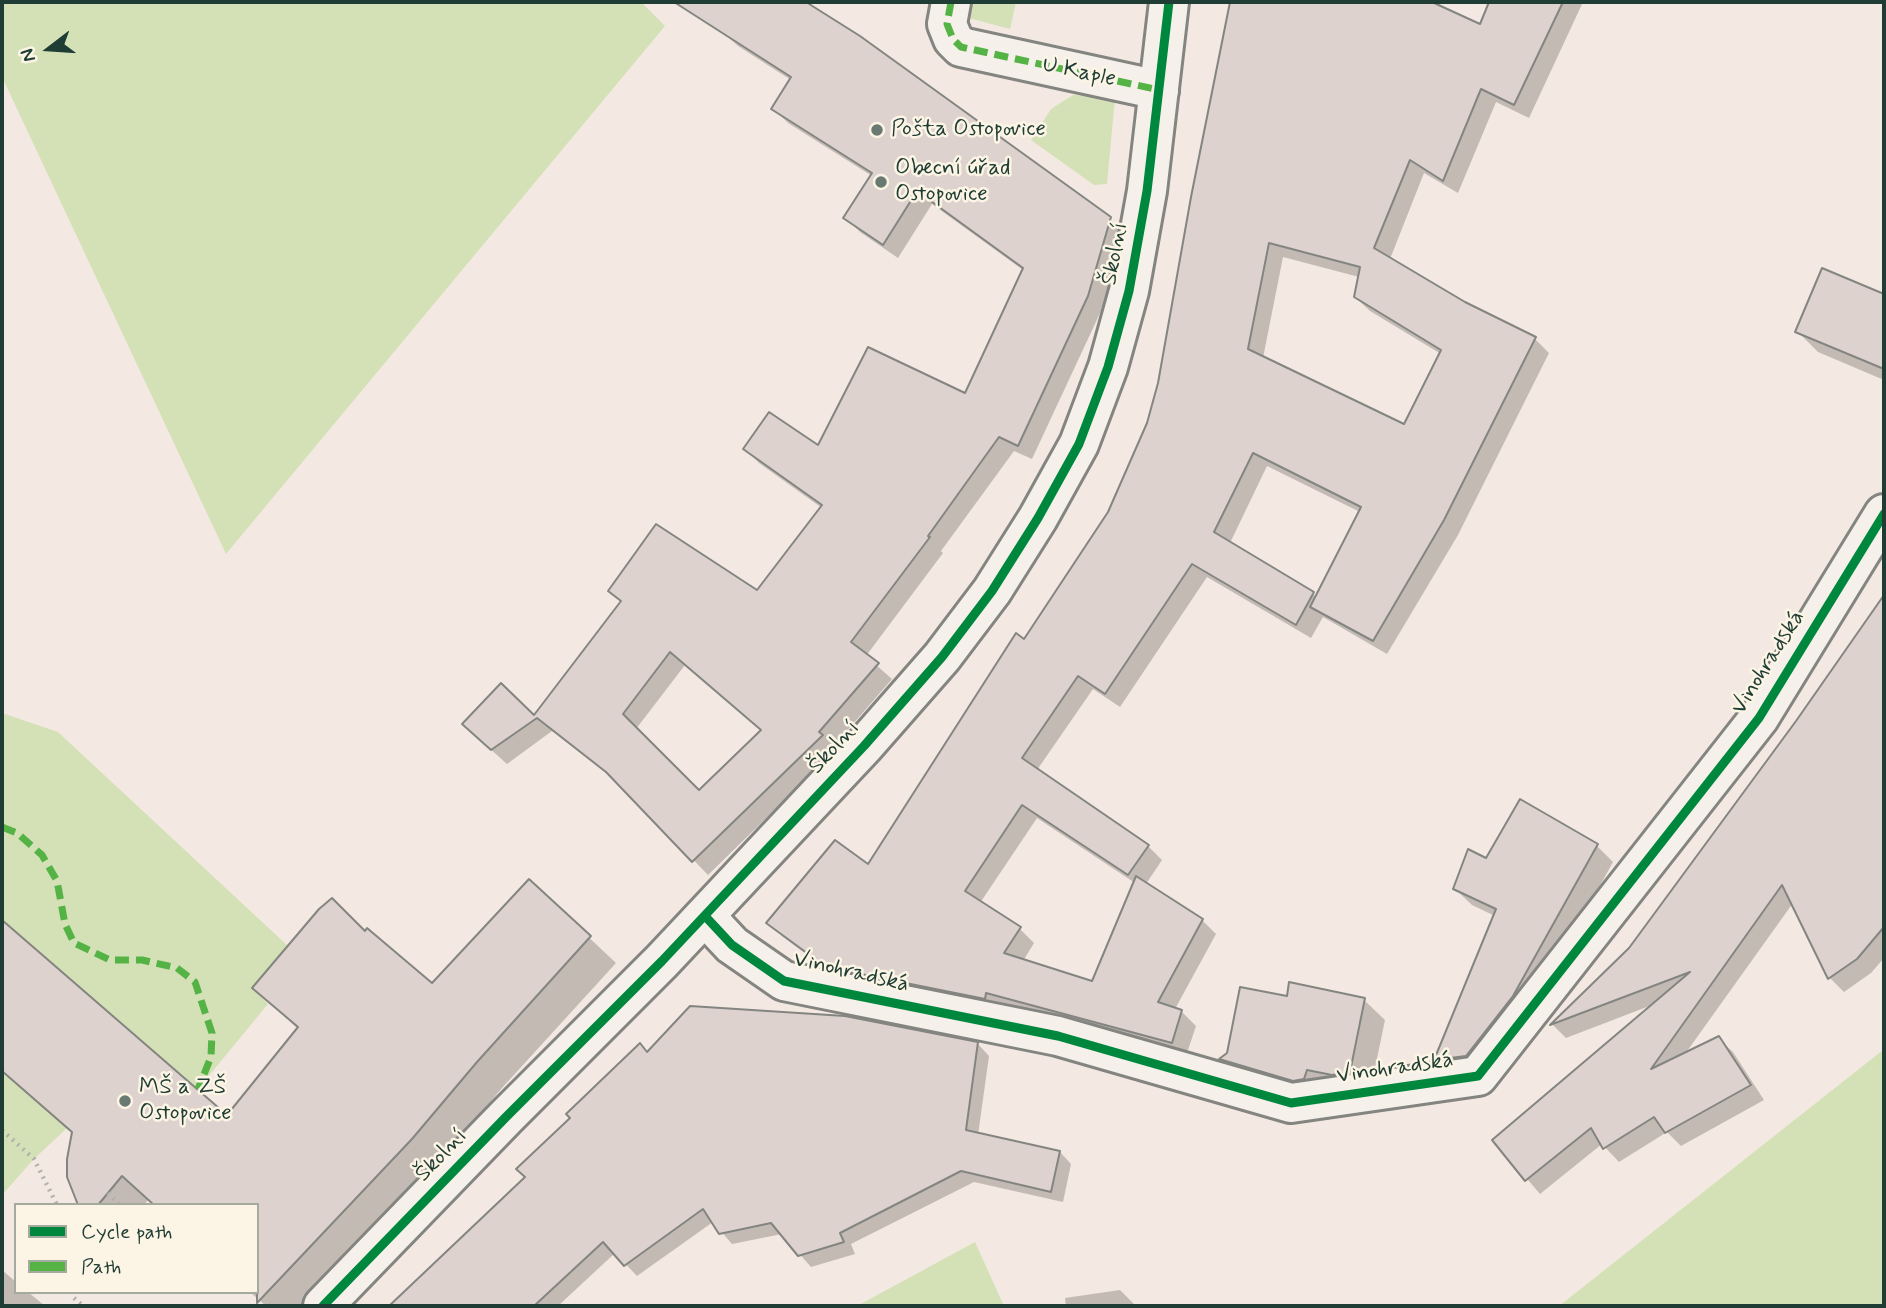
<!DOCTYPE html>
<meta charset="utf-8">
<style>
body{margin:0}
#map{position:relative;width:1886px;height:1308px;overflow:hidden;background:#f4e9e2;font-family:Mynerve,sans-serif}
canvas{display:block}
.frame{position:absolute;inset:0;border:4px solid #1f3d34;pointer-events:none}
.legend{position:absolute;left:14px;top:1203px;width:245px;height:91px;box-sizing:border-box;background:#fcf5e5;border:2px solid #a4ab9e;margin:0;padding:9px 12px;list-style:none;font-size:21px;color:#1f3d34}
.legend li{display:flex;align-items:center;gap:14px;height:35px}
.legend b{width:35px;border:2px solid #a4ab9e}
.north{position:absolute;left:14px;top:14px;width:70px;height:70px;-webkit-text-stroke:5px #fcf5e5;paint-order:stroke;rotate:253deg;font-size:19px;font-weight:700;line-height:28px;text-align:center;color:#1f3d34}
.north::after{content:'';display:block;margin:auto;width:24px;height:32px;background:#1f3d34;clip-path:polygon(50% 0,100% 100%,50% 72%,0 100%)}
</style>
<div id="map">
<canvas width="1886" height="1308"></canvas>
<div class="frame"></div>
<ul class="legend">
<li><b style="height:9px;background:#00873e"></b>Cycle path</li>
<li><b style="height:9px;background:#55b346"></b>Path</li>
</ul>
<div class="north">N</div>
</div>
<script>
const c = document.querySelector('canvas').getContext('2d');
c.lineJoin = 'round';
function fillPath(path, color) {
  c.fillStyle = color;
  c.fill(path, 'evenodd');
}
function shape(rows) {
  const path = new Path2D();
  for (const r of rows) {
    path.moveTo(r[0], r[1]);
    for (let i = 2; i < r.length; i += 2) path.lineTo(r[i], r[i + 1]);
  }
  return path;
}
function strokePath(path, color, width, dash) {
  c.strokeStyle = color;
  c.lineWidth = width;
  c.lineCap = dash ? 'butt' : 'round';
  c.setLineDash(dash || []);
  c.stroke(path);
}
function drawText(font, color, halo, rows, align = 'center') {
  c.font = font + ' Mynerve,sans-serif';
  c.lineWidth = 5;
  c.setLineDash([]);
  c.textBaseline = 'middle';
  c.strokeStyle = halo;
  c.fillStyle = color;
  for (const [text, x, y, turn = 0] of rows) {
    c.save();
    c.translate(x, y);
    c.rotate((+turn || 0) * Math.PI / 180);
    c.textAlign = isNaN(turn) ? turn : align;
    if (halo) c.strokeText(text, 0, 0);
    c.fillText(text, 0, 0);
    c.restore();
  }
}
const green = shape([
 [2,2,641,2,665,26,226,554,2,77],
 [953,2,1016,2,1010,29,950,13],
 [1073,95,1115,98,1107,184,1094,185,1031,140,1051,109],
 [2,713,58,732,288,946,252,988,268,1004,198,1089,2,920],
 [1884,1049,1884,1306,1559,1306,1883,1050],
 [2,1071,67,1128,34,1159,2,1195],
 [975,1242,1004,1306,857,1306]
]);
const shadow = shape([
 [716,2,803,2,859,38,1110,219,1125,233,1101,311,1032,459,1014,451,941,551,943,553,866,656,892,679,833,747,836,750,708,875,620,784,552,731,507,764,478,738,535,718,622,603,610,591,757,593,822,508,759,463,745,449,819,448,966,396,1023,270,932,204,898,258,860,232,845,217,872,176,788,123,773,108,791,80,738,46,705,16],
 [685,665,762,731,699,793,636,729],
 [1231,2,1429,2,1481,26,1491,2,1583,2,1529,118,1496,102,1458,193,1424,173,1390,259,1464,304,1535,339,1549,353,1458,535,1387,654,1323,617,1311,638,1207,577,1120,707,1093,689,1037,770,1148,846,1162,860,1146,884,1202,920,1216,934,1175,1009,1181,1011,1196,1026,1186,1056,842,981,783,937,769,923,868,866,1025,641,1110,513,1149,423,1160,383,1193,196],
 [1283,257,1359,277,1355,297,1370,311,1441,354,1405,426,1263,358],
 [1267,466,1360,512,1317,597,1230,543],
 [1037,818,1135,883,1093,983,1023,961,1034,943,1020,929,980,903],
 [1823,270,1884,296,1884,380,1818,352,1797,331],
 [1884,600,1884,958,1871,973,1844,992,1830,978,1793,903,1685,1054,1718,1038,1733,1052,1764,1100,1681,1146,1667,1132,1619,1162,1602,1144,1540,1194,1494,1140,1652,1005,1566,1038,1553,1025,1630,949],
 [1597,846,1613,862,1530,1012,1453,1076,1436,1060,1495,916,1472,905,1455,889],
 [529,881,616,963,502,1088,437,1164,304,1306,266,1306,250,1292,257,1292,257,1205,153,1205,148,1200,144,1205,80,1205,74,1135,2,1072,2,922,228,1117,298,1029,254,988,365,934,432,986],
 [1288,999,1364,1000,1385,1020,1370,1092,1241,1079,1221,1060],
 [978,1044,989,1056,978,1135,1060,1152,1071,1164,1063,1202,974,1182,851,1244,855,1254,811,1267,782,1234,732,1244,713,1222,637,1276,615,1253,558,1306,391,1306,527,1177,648,1053],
 [2,1270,16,1282,16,1292,28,1292,45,1306,2,1306],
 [1120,1290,1136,1306,1066,1306,1065,1298]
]);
const building = shape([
 [674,2,806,2,860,36,1111,217,1088,296,1018,446,999,437,928,536,930,537,851,642,879,663,819,732,823,735,692,862,606,772,537,718,491,750,462,724,501,683,534,715,621,601,608,591,656,524,757,590,822,505,743,449,769,412,818,445,868,347,965,393,1023,268,917,191,883,245,843,218,872,173,771,109,791,77,674,2],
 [670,652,761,730,699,790,623,714,670,652],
 [1230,2,1432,2,1480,24,1489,2,1563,2,1514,105,1481,89,1443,181,1410,160,1374,248,1465,302,1536,337,1444,520,1373,641,1310,607,1361,507,1253,453,1214,532,1314,592,1296,625,1192,564,1105,694,1078,676,1022,758,1149,845,1128,875,1022,805,965,891,1021,927,1004,953,1092,981,1136,876,1203,919,1158,1002,1182,1010,1172,1043,986,993,985,999,826,967,766,923,835,840,868,864,1016,633,1024,639,1108,512,1147,423,1158,383,1191,197,1230,2],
 [1269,243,1360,267,1354,297,1441,350,1404,424,1248,349,1269,243],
 [1822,268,1884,294,1884,369,1795,332,1822,268],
 [1884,595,1884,927,1857,959,1828,979,1782,885,1651,1069,1719,1036,1751,1085,1665,1133,1654,1117,1603,1149,1591,1128,1525,1181,1492,1140,1690,972,1550,1025,1629,948,1796,721,1884,595],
 [1520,799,1598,844,1513,996,1466,1056,1434,1060,1496,909,1453,889,1468,849,1486,858,1520,799],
 [529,879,591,936,477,1062,412,1139,257,1303,257,1205,154,1205,122,1176,98,1205,78,1205,67,1177,67,1159,72,1132,2,1071,2,920,227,1115,298,1027,252,988,319,909,332,898,365,931,367,928,432,983,529,879],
 [1289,982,1365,998,1350,1072,1332,1075,1307,1070,1304,1079,1293,1081,1219,1059,1227,1053,1240,987,1287,996,1289,982],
 [690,1006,845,1016,978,1042,966,1130,1060,1151,1051,1192,961,1171,840,1233,844,1242,798,1256,771,1223,719,1234,703,1209,624,1266,603,1242,534,1306,389,1306,525,1177,516,1169,570,1118,566,1114,640,1043,647,1052,690,1006]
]);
const path = shape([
 [2,1130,34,1159,57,1205],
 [108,1193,120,1205],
 [74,1298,83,1306]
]);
const street = shape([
 [951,2,947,24,953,39,961,47,1159,90],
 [705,916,732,945,784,981,1058,1036,1291,1103,1478,1076,1759,718,1884,514]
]);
const secondary = shape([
 [323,1306,506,1117,662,961,864,746,942,657,992,591,1038,518,1079,444,1108,367,1129,291,1147,191,1169,2]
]);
const quiet = shape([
 [951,2,947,24,953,39,961,47,1159,90],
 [2,827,17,833,42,855,57,881,65,924,74,943,110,960,142,960,177,968,195,982,212,1033,211,1057,198,1089]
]);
const cycleway = shape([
 [705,916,732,945,784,981,1058,1036,1291,1103,1478,1076,1759,718,1884,514],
 [323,1306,506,1117,662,961,864,746,942,657,992,591,1038,518,1079,444,1108,367,1129,291,1147,191,1169,2]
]);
const markers = [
 [877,130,7,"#6a7971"],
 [881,182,7,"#6a7971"],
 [125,1101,7,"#6a7971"]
];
const streetNames = [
 ["U Kaple",1079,73,12],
 ["Školní",1116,254,-79],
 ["Vinohradská",1769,663,-58],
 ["Školní",835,748,-47],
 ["Vinohradská",851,973,13],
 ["Vinohradská",1395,1069,-8],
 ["Školní",442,1156,-46]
];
const poiNames = [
 ["Pošta Ostopovice",891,130],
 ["Obecní úřad",895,169],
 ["Ostopovice",895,195],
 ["MŠ a ZŠ",139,1088],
 ["Ostopovice",139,1114]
];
fillPath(green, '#d4e1b7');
fillPath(shadow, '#0003');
fillPath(building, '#ddd2ce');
strokePath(building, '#848580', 2);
strokePath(street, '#848580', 44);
strokePath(secondary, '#848580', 44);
strokePath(path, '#b0b1ac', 4.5, [2, 5]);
strokePath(street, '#f5f1ea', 38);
strokePath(secondary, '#f5f1ea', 38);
strokePath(quiet, '#55b346', 7, [14, 7]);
strokePath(cycleway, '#00873e', 9);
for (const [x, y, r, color] of markers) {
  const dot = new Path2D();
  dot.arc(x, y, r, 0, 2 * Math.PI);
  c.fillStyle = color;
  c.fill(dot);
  strokePath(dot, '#fcf5e5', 2.5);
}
drawText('23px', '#1f3d34', '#fcf5e5', streetNames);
drawText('23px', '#1f3d34', '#fcf5e5', poiNames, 'left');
</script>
